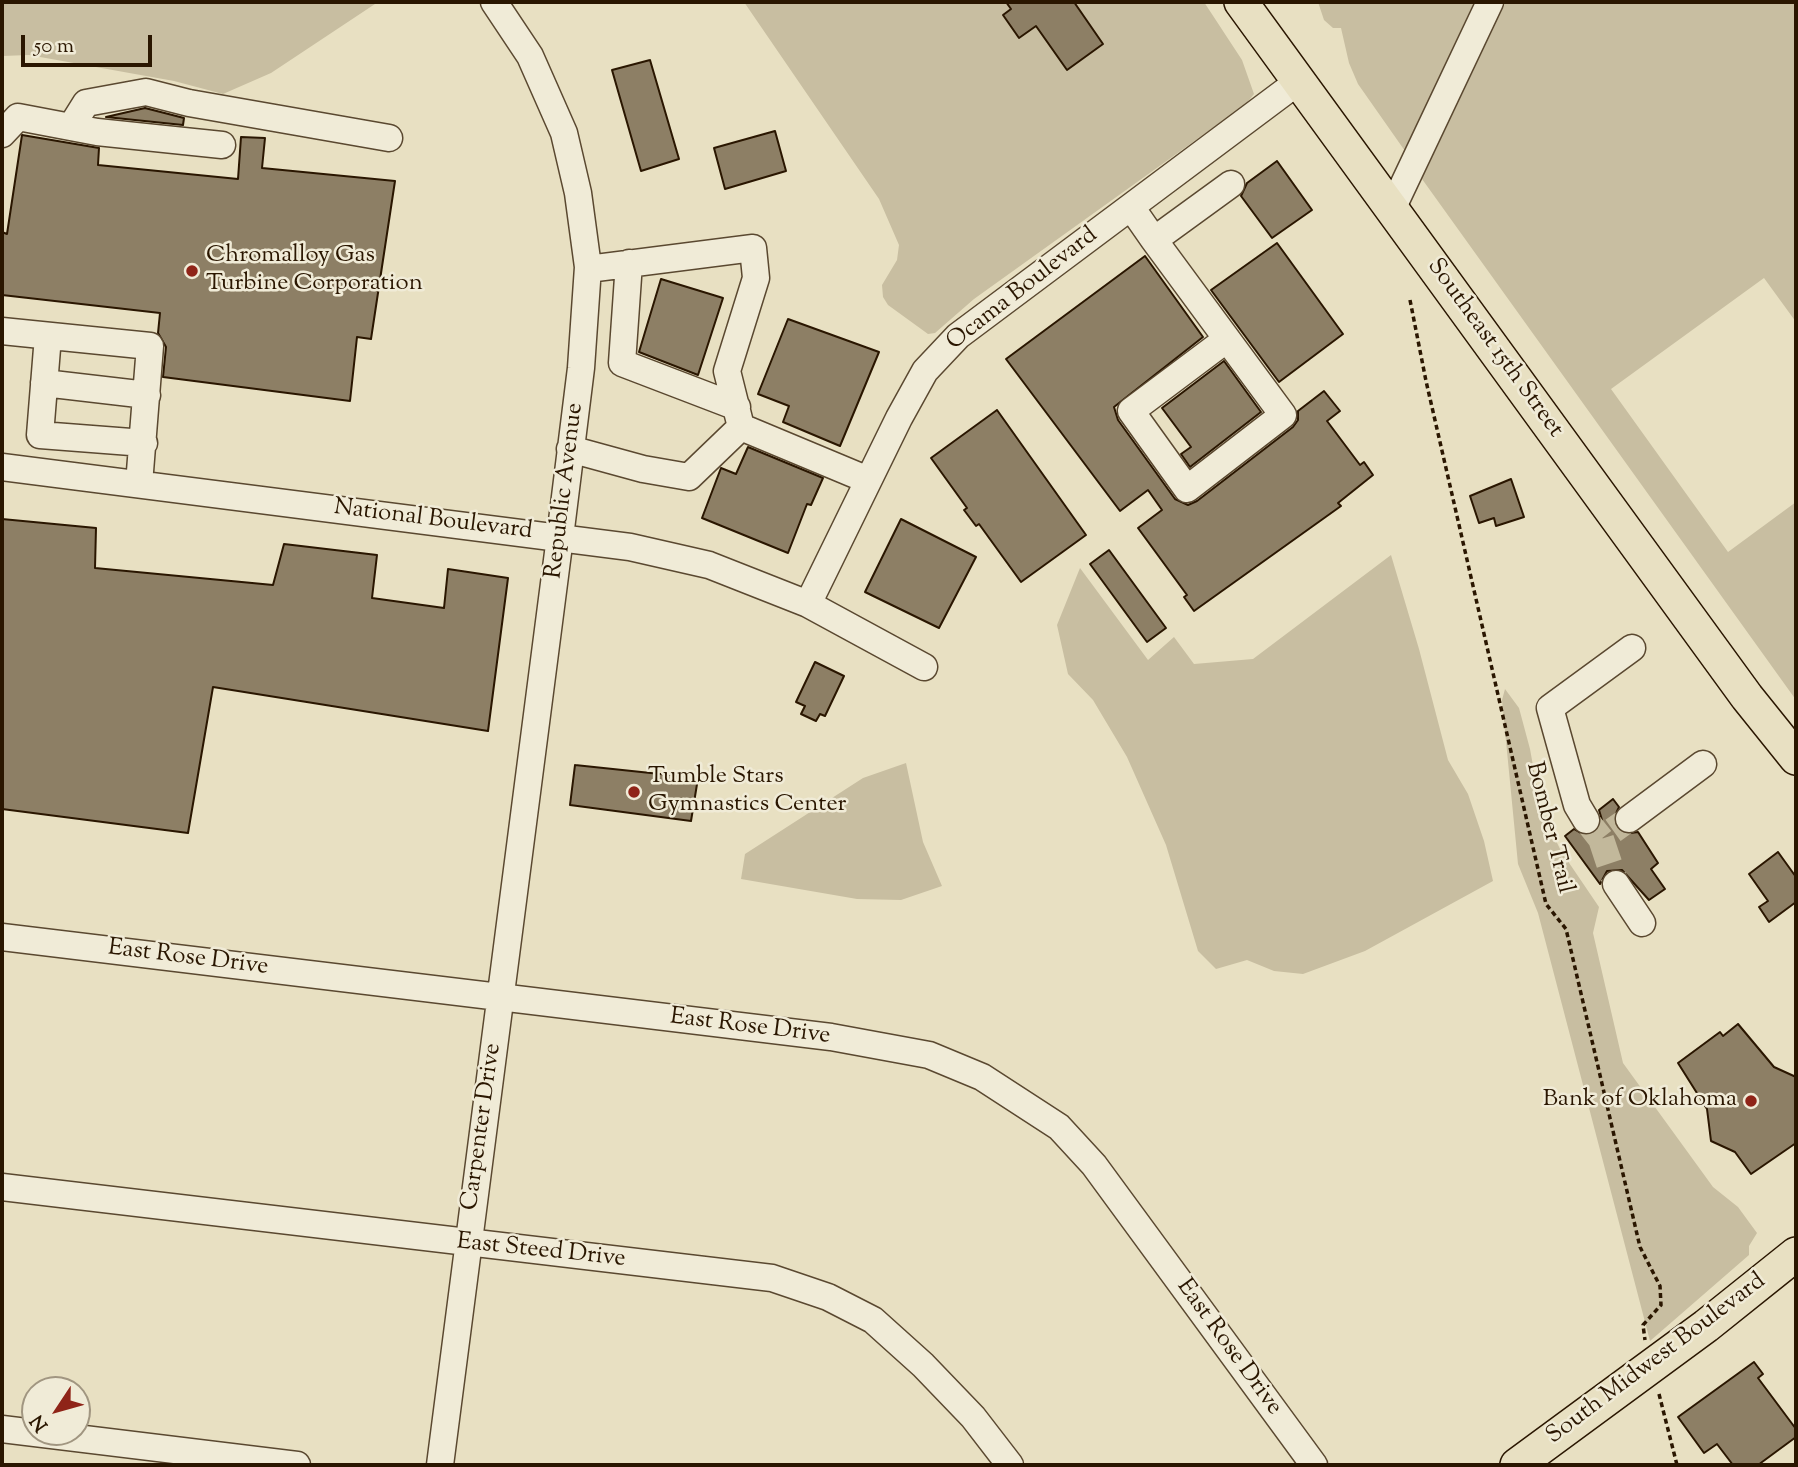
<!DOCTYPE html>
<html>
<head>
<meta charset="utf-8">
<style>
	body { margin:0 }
	#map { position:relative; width:1798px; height:1467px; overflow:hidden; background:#e8e0c2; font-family:"Sorts Mill Goudy",serif }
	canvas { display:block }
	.frame { position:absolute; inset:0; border:4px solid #2a1600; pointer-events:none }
	.north { position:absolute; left:21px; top:1376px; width:70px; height:70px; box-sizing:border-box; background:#f0ebd7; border:2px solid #a19681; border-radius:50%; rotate:234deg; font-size:19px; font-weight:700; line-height:28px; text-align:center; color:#2a1600 }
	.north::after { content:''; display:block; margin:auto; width:24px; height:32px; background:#8f2418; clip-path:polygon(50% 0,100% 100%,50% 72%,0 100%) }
	.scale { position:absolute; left:21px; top:35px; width:131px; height:32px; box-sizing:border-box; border:4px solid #2a1600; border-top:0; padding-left:9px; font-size:21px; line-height:24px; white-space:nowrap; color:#2a1600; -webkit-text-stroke:5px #f0ebd7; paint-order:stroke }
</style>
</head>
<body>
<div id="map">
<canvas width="1798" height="1467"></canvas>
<div class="frame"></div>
<div class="north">N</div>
<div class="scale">50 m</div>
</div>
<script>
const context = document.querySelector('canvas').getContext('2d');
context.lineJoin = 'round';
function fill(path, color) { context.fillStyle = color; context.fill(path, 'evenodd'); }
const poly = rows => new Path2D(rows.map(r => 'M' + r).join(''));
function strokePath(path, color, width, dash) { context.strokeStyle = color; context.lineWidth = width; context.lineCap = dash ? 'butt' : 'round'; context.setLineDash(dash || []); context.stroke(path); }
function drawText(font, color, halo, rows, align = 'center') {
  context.font = font + ' "Sorts Mill Goudy",serif'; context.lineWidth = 5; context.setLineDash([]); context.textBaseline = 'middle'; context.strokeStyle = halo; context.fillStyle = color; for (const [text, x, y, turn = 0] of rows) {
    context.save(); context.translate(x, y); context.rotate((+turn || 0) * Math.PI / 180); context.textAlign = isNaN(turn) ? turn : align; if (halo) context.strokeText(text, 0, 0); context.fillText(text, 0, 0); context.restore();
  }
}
fill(poly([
	[2,2,378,2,271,73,223,94,174,81,29,55,2,56],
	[744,2,1204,2,1242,60,1254,94,1246,104,974,299,935,333,928,334,888,305,883,297,882,285,897,260,899,245,879,199],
	[1318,2,1474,2,1405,151,1358,84,1349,63,1341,28,1333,28,1324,20],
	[1506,2,1796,2,1796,322,1764,278,1611,389,1728,552,1796,502,1796,700,1422,179],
	[1391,555,1419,649,1448,760,1468,794,1484,841,1493,881,1365,951,1303,974,1274,971,1247,960,1216,969,1198,951,1166,845,1127,757,1093,700,1068,674,1057,625,1080,568,1148,660,1174,637,1194,664,1253,659],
	[1505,689,1519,708,1530,749,1541,810,1561,851,1599,907,1593,933,1623,1063,1713,1187,1738,1207,1757,1233,1749,1246,1749,1255,1650,1341,1538,913,1518,864,1502,700],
	[906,763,923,842,942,886,901,900,857,899,741,879,745,854,863,778]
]), '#c8bea1');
const building = poly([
	[1006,2,1074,2,1103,44,1067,70,1036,26,1019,38,1003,15,1011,9,1006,2],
	[650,60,679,159,641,171,612,70,650,60],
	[145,108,184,118,183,125,106,117,145,108],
	[775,131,786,171,725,189,714,148,775,131],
	[22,135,99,148,98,165,238,179,241,137,265,138,262,168,395,181,371,339,357,337,350,401,163,377,166,347,158,333,160,313,2,295,2,232,7,234,22,135],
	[1277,161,1312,210,1272,238,1241,196,1247,183,1277,161],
	[1277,243,1343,334,1279,382,1211,290,1277,243],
	[1145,256,1203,337,1114,407,1118,420,1175,499,1188,505,1197,501,1293,427,1298,420,1298,411,1324,391,1340,411,1327,421,1360,465,1364,462,1373,475,1338,503,1341,506,1194,611,1184,597,1187,595,1138,528,1162,510,1148,490,1120,511,1006,359,1145,256],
	[661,279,723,298,698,375,639,352,661,279],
	[788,319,879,352,840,446,783,422,789,406,758,394,788,319],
	[1224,361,1261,412,1190,467,1181,454,1191,447,1162,408,1224,361],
	[997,410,1086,535,1021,582,979,524,976,526,964,510,967,508,931,458,997,410],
	[748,447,823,478,811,505,807,504,788,553,702,518,721,468,736,474,748,447],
	[1511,479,1524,517,1496,526,1494,518,1479,523,1470,496,1511,479],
	[2,519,96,528,95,568,273,585,284,544,377,555,372,598,444,608,448,569,508,578,488,731,213,687,188,833,2,809,2,519],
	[901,519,976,557,939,628,865,592,901,519],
	[1109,550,1166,628,1147,642,1090,564,1109,550],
	[815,662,844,676,825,716,820,714,816,721,801,714,805,706,796,702,815,662],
	[575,765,698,778,691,821,570,805,575,765],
	[1613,799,1619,807,1613,820,1616,828,1623,834,1638,832,1658,863,1651,869,1665,889,1649,900,1622,870,1607,871,1600,884,1565,836,1574,829,1586,836,1595,833,1602,820,1599,810,1613,799],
	[1778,852,1796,877,1796,902,1769,922,1759,907,1768,901,1749,874,1778,852],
	[1738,1024,1774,1067,1796,1077,1796,1143,1751,1174,1735,1152,1711,1141,1707,1109,1678,1063,1720,1032,1723,1036,1738,1024],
	[1754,1362,1763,1374,1758,1378,1796,1429,1796,1437,1758,1465,1733,1465,1717,1444,1704,1453,1678,1417,1754,1362]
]);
fill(building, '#8d7f65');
strokePath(building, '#2a1600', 2);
strokePath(poly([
	[1586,820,1601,839,1629,819],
	[1601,839,1616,884]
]), '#c2b89b', 26, [26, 13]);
const minor = poly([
	[71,127,86,103,146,92,189,103,389,138],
	[2,134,18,117,97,132,222,145],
	[1131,207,1154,240,1231,184],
	[1392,209,1490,2],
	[1154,240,1283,415,1187,489,1131,411,1227,339],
	[629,263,622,363,737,407],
	[588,269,753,248,756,278,727,371,741,427],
	[2,331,150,346,139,484],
	[48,336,40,435,144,443],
	[44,383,147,395],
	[741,427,868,480],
	[570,449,643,469,689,477,741,427],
	[2,467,630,547,709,565,808,604,924,667],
	[808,604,899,418,925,371,958,336,1299,81],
	[1629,819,1703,764],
	[1586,820,1577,805,1550,708,1632,648],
	[1616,884,1642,923],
	[2,937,831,1037,929,1055,982,1077,1059,1127,1094,1165,1314,1465],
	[2,1187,772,1278,828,1297,873,1320,923,1365,973,1417,1010,1465],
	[2,1429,297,1465],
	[440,1465,560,537,581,368,588,267,578,193,564,133,530,56,494,2]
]);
const major = poly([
	[1241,2,1747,697,1796,758],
	[1517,1465,1706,1326,1796,1254]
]);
strokePath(minor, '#5a4830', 29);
strokePath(major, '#2a1600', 36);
strokePath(poly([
	[1410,300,1426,381,1546,904,1566,929,1640,1247,1660,1286,1661,1305,1643,1325,1645,1340],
	[1659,1394,1677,1465]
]), '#2a1600', 3.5, [5, 3.5]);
strokePath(minor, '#f0ebd7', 26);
strokePath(major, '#e8e0c2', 33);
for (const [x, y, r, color] of [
	[192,271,7,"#8f2418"],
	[634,792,7,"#8f2418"],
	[1751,1101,7,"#8f2418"]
]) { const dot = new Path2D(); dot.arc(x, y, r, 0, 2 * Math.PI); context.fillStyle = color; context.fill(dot); strokePath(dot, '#f0ebd7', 2.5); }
drawText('24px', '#2a1600', '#f0ebd7', [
	["Chromalloy Gas",206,257],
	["Turbine Corporation",206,285],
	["Tumble Stars",648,778],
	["Gymnastics Center",648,806],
	["Bank of Oklahoma",1737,1101,"right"]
], 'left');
drawText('24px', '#2a1600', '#f0ebd7', [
	["Ocama Boulevard",1023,290,-38],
	["Southeast 15th Street",1494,349,54],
	["Republic Avenue",566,491,-83],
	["National Boulevard",433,521,7],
	["Bomber Trail",1548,828,76],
	["East Rose Drive",188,959,7],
	["East Rose Drive",750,1028,7],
	["Carpenter Drive",483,1127,-82],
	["East Steed Drive",541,1252,6],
	["East Rose Drive",1228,1348,54],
	["South Midwest Boulevard",1657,1360,-37]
]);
</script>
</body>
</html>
